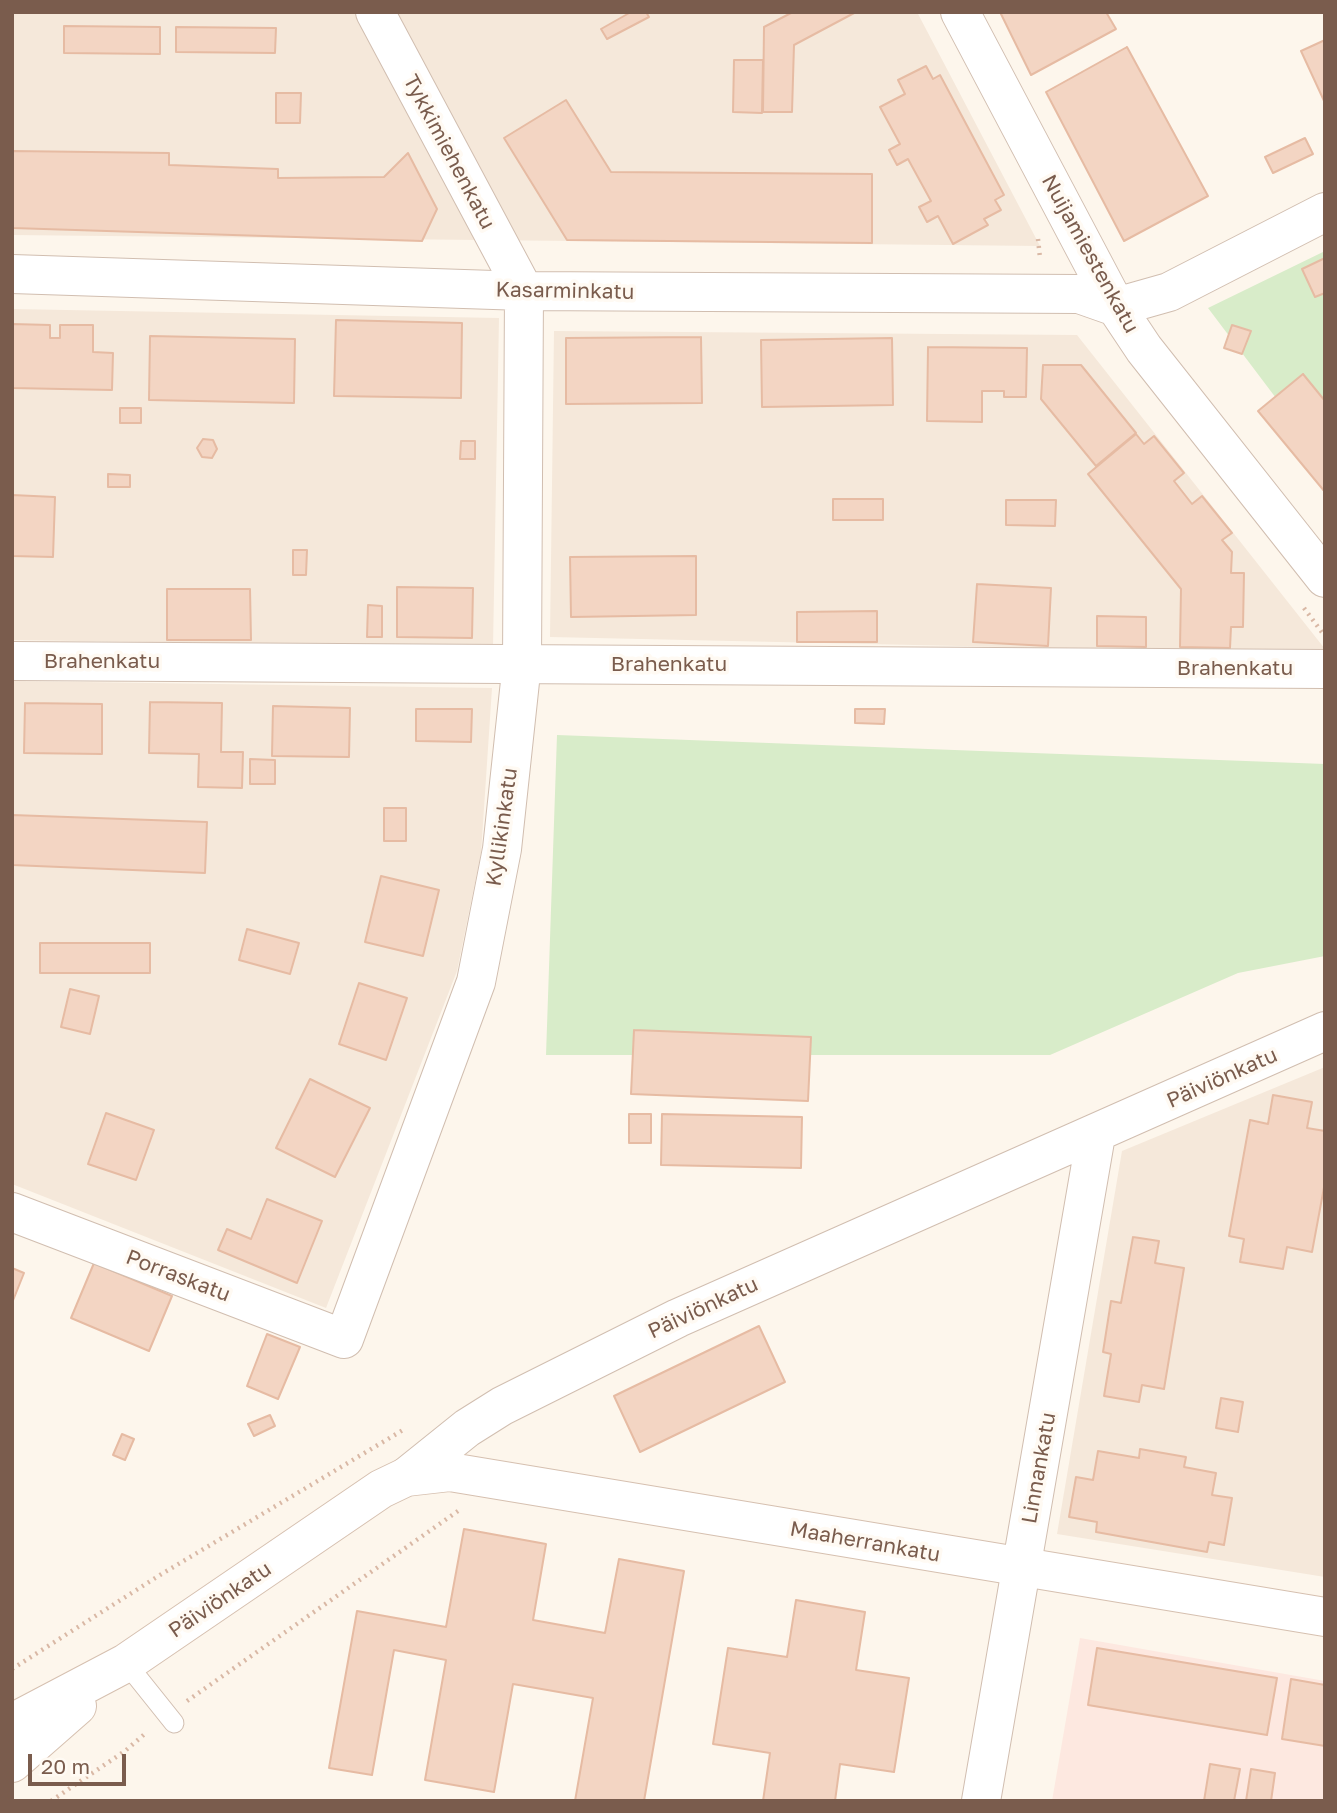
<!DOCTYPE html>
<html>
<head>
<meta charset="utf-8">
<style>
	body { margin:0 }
	#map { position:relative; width:1337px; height:1813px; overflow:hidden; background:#fdf6ec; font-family:"Golos Text",sans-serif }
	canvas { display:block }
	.frame { position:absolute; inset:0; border:14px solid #7a5c4d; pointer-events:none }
	.scale { position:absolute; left:28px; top:1754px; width:98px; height:32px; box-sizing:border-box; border:4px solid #7a5c4d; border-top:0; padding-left:9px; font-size:21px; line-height:24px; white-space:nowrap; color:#7a5c4d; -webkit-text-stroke:5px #fffaf3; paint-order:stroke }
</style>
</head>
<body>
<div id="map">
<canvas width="1337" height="1813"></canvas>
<div class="frame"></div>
<div class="scale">20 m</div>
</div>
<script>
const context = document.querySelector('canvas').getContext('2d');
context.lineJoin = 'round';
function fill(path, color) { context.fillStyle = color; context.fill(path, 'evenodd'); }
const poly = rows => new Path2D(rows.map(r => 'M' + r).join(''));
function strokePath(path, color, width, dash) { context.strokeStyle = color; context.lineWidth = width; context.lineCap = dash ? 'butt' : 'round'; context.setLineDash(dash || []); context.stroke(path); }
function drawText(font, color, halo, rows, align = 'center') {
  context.font = font + ' "Golos Text",sans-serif'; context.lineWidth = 7; context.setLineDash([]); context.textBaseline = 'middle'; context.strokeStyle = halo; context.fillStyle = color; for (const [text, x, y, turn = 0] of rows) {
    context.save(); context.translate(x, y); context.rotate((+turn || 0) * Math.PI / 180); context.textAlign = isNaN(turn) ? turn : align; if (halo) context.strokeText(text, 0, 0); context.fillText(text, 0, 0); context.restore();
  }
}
fill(poly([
	[12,12,917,12,1040,246,12,235],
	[12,309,499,318,493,647,12,640],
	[554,331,1077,335,1325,649,1325,654,550,637],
	[12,681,492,688,481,853,457,971,326,1308,12,1184],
	[1325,1067,1325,1577,1057,1534,1122,1151]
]), '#f5e8da');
fill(poly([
	[1080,1638,1325,1681,1325,1801,1052,1801]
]), '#fde8e0');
fill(poly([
	[1325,251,1325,463,1208,308],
	[557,735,1325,764,1325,956,1238,973,1050,1055,546,1055]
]), '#d8ecc9');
const building = poly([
	[631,12,646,12,649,17,607,39,601,29,631,12],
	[793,12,856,12,794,45,792,112,763,112,764,27,793,12],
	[1000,12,1106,12,1116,29,1031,75,1000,12],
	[64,26,160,27,160,54,64,53,64,26],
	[176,27,276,28,275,53,176,52,176,27],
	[1325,40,1325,103,1301,51,1325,40],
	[1127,47,1208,196,1124,241,1046,92,1127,47],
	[734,60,763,60,762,113,733,112,734,60],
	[926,66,933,79,940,75,1004,195,995,200,1001,210,984,219,988,225,953,244,938,216,927,222,919,207,931,201,908,159,897,165,889,150,900,144,880,107,905,94,898,80,926,66],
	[276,93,301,93,300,123,276,123,276,93],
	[566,100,611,172,872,174,872,243,567,240,504,138,566,100],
	[1305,138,1313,154,1273,173,1265,157,1305,138],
	[12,151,169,153,169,165,278,169,278,178,384,177,408,153,437,209,422,241,12,228,12,151],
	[1325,258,1325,293,1315,297,1302,269,1325,258],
	[336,320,462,323,461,398,334,396,336,320],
	[12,324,50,325,50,338,60,338,60,325,93,325,93,352,113,353,112,390,12,388,12,324],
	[1232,325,1251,331,1242,354,1224,348,1232,325],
	[150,336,295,339,294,403,149,400,150,336],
	[701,337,702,403,566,404,566,338,701,337],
	[892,338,893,405,762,407,761,340,892,338],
	[928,347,1027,348,1026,397,1004,397,1004,391,982,391,982,422,927,421,928,347],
	[1043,365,1081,365,1136,433,1096,466,1041,399,1043,365],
	[1303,374,1325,401,1325,492,1258,411,1303,374],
	[120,408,141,408,141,423,120,423,120,408],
	[1136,434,1144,444,1154,436,1184,473,1174,481,1192,504,1202,496,1232,533,1222,540,1232,552,1231,573,1244,573,1243,627,1231,627,1230,648,1180,647,1181,589,1088,474,1136,434],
	[203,439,213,440,217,449,212,458,202,457,197,448,203,439],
	[461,441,475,441,475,459,460,459,461,441],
	[108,474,130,475,130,487,108,487,108,474],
	[12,495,55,497,53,557,12,556,12,495],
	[833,499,883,499,883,520,833,520,833,499],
	[1006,500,1056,500,1055,526,1006,525,1006,500],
	[293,550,307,550,306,575,293,575,293,550],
	[696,556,696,615,571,617,570,557,696,556],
	[977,584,1051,588,1048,646,973,642,977,584],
	[397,587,473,588,472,638,397,637,397,587],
	[167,589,250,589,251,640,167,640,167,589],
	[368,605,382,606,382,637,367,637,368,605],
	[877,611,877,642,797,642,797,612,877,611],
	[1097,616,1146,617,1146,647,1097,646,1097,616],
	[150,702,222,703,221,752,243,752,242,788,198,787,199,754,149,753,150,702],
	[25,703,102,704,102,754,24,753,25,703],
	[273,706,350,708,349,757,272,756,273,706],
	[416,709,472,709,471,742,416,741,416,709],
	[855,709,885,709,884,724,855,723,855,709],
	[250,759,275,760,275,784,250,784,250,759],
	[384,808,406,808,406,841,384,841,384,808],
	[12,815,207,822,205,873,12,865,12,815],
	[381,876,439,890,423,956,365,942,381,876],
	[247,929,299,943,290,974,239,960,247,929],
	[40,943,150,943,150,973,40,973,40,943],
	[359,983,407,998,386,1060,339,1044,359,983],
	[70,989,99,996,90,1034,61,1027,70,989],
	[634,1030,811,1037,808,1101,631,1094,634,1030],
	[310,1079,370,1108,335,1177,276,1148,310,1079],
	[1273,1095,1312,1102,1307,1128,1325,1131,1325,1182,1312,1252,1287,1247,1283,1269,1240,1262,1244,1239,1229,1236,1250,1120,1268,1124,1273,1095],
	[106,1113,154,1130,136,1180,88,1164,106,1113],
	[629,1114,651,1114,651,1143,629,1143,629,1114],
	[662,1114,802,1117,801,1168,661,1165,662,1114],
	[267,1199,322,1221,297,1283,218,1250,227,1229,251,1239,267,1199],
	[1133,1237,1159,1241,1155,1263,1184,1268,1164,1389,1142,1385,1139,1402,1104,1396,1111,1354,1103,1352,1111,1301,1121,1303,1133,1237],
	[94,1263,172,1296,149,1351,71,1318,94,1263],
	[12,1268,24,1273,12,1303,12,1268],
	[759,1326,785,1382,640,1452,614,1396,759,1326],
	[267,1334,300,1347,278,1399,247,1386,267,1334],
	[1221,1398,1243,1402,1238,1432,1216,1428,1221,1398],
	[270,1415,275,1426,254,1436,248,1424,270,1415],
	[122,1434,134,1439,125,1460,113,1455,122,1434],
	[1140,1449,1186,1457,1184,1467,1216,1473,1212,1495,1232,1498,1224,1545,1209,1542,1207,1552,1096,1532,1097,1522,1069,1517,1076,1477,1093,1480,1098,1451,1139,1458,1140,1449],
	[464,1529,546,1544,533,1620,605,1633,619,1559,684,1571,644,1801,575,1801,593,1698,513,1684,494,1792,425,1780,446,1660,394,1650,372,1775,329,1768,357,1611,446,1627,464,1529],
	[796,1600,865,1612,856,1670,909,1678,894,1772,840,1764,835,1801,763,1801,770,1753,713,1744,728,1648,787,1657,796,1600],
	[1097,1648,1277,1678,1267,1735,1088,1705,1097,1648],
	[1291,1679,1325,1685,1325,1746,1282,1739,1291,1679],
	[1210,1764,1240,1769,1234,1801,1204,1801,1210,1764],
	[1251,1769,1275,1773,1271,1801,1246,1801,1251,1769]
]);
fill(building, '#f3d5c3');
strokePath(building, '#e6bba3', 2);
const service = poly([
	[126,1663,174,1723]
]);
const minor = poly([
	[960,12,1116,307,1144,349,1325,578],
	[12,274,524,291,1079,294,1116,307],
	[1116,307,1169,292,1325,212],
	[12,661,1325,669],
	[12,1212,344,1339,476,982,502,849,522,663,524,291,375,12],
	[406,1477,467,1428,502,1406,678,1318,1325,1031],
	[981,1801,1096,1135]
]);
const secondary = poly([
	[12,1723,126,1663,381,1489,406,1477,450,1472,1325,1617],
	[12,1763,77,1706]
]);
strokePath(service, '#d1beb0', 21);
strokePath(minor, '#d1beb0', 40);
strokePath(secondary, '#d6c0b0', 40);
strokePath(poly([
	[1038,239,1040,258],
	[1304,608,1324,635],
	[12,1669,160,1575,403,1430],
	[187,1701,458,1511],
	[51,1801,125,1751,147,1732]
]), '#d9b8a5', 4.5, [2, 5]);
strokePath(service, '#fff', 19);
strokePath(minor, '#fff', 38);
strokePath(secondary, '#fff', 38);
drawText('21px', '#7a5c4d', '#fffaf3', [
	["Tykkimiehenkatu",449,152,62],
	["Nuijamiestenkatu",1090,254,61],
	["Kasarminkatu",565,291,1],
	["Brahenkatu",102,661],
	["Brahenkatu",669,664],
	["Brahenkatu",1235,668],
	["Kyllikinkatu",502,827,-82],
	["Päiviönkatu",1222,1078,-24],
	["Porraskatu",178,1276,21],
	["Päiviönkatu",703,1308,-25],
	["Linnankatu",1039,1468,-80],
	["Maaherrankatu",865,1542,10],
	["Päiviönkatu",220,1600,-34]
]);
</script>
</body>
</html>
